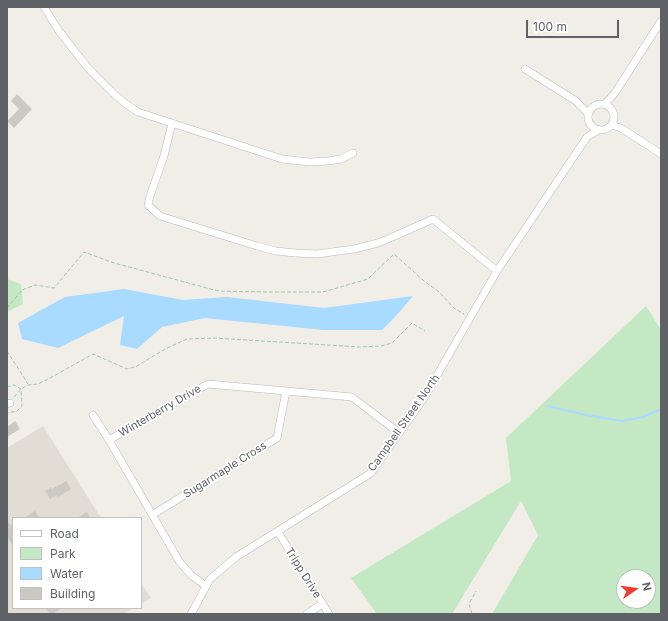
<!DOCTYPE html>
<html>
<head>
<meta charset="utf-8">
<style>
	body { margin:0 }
	#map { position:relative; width:668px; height:621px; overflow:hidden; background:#f1eee7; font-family:Inter,sans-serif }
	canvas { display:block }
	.frame { position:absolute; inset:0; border:8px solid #5e6267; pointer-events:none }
	.legend { position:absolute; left:12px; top:517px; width:130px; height:92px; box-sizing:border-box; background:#fff; border:1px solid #bfc0c2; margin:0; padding:5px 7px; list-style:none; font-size:12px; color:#5e6267 }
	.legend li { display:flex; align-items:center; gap:8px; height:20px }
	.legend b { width:20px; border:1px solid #bfc0c2 }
	.north { position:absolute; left:616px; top:569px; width:40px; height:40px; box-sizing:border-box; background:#fff; border:1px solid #bfc0c2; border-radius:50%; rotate:77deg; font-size:11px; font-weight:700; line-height:16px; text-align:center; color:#5e6267 }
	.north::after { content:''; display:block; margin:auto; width:14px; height:18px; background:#ed3d31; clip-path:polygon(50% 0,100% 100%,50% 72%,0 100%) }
	.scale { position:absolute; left:526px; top:20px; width:93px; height:18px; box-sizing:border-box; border:2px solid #5e6267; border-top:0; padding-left:5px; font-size:12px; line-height:14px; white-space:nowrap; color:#5e6267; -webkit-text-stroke:3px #fff; paint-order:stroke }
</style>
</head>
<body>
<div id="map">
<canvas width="668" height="621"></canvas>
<div class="frame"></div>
<ul class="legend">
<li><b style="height:5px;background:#fff"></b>Road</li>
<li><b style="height:11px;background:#c4e8c3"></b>Park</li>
<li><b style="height:11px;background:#a9daff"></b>Water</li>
<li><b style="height:11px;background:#ccc9c4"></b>Building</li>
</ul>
<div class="north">N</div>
<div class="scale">100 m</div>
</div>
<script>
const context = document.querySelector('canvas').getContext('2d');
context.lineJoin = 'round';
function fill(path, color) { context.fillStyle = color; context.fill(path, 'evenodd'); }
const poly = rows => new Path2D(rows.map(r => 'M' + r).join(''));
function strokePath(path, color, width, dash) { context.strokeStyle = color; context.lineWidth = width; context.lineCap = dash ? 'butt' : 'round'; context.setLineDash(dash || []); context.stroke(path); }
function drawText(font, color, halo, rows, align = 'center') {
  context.font = font + ' Inter,sans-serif'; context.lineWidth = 3.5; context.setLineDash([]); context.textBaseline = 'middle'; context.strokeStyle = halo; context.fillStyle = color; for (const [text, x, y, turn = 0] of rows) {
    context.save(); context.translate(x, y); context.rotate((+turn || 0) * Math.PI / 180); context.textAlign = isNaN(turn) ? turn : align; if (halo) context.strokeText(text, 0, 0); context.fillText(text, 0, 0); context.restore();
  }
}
fill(poly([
	[43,426,101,518,13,518,13,608,134,608,124,614,9,614,7,610,7,448],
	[141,583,151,598,141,604]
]), '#e1ddd5');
fill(poly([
	[7,279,21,284,23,304,7,312],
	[646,306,661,330,661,614,492,614,538,535,521,501,452,614,377,614,351,578,511,481,506,438],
	[624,577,648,577,648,601,624,601]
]), '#c4e8c3');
fill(poly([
	[124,289,183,300,227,297,324,308,413,296,395,317,382,330,323,330,205,318,162,327,137,349,120,345,124,316,58,348,22,339,18,323,65,297]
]), '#a9daff');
strokePath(poly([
	[547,406,586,415,593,416,603,418,622,421,643,417,661,409]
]), '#a9daff', 2);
fill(poly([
	[17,94,32,109,14,128,7,121,19,109,11,101],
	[15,421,20,429,7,437,7,427],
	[66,481,71,489,58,497,57,495,50,499,45,491,51,487,52,489],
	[35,511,39,518,24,518],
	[87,512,90,518,77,518],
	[7,520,10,525,13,524,13,546,7,536],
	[46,608,62,608,52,614,50,614]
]), '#ccc9c4');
const minor = poly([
	[44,7,59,31,88,68,115,95,126,104,138,112,282,159,309,162,328,161,341,159,353,153],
	[525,69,576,101,588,114],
	'588 117a13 13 0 1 1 26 0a13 13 0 1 1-26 0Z',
	[605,104,615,93,661,21],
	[172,123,164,156,150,196,148,205,160,216,257,246,276,251,295,253,317,254,354,249,378,243,397,235,433,219,497,271],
	[611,125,621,128,661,154],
	[7,404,10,403],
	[93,415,109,440],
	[152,515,277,438,286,391],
	[278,532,329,614],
	[206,586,191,575,179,561,109,440,208,384,352,397,399,433],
	[191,614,210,579,236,557,371,473,424,398,497,271,587,137,599,130],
	[307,614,322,604]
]);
strokePath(minor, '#b7b9bd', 8);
strokePath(poly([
	[7,308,22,290,35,285,54,288,84,252,114,263,218,291,269,292,323,292,368,279,394,254,424,281,438,291,454,308,464,314],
	[7,351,28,384],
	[7,387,14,385,21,389,22,406,17,411,7,413],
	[14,397,21,389,28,385,38,384,50,378,93,354,127,369,137,366,165,349,187,339,214,338,360,347,381,346,392,343,412,323,425,331],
	[472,614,469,604,476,591]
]), '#9cc9a8', 1, [4, 2]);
strokePath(minor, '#fff', 7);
drawText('11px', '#5e6267', '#fff', [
	["Winterberry Drive",160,411,-30],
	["Campbell Street North",404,423,-55],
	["Sugarmaple Cross",225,470,-32],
	["Tripp Drive",303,573,58]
]);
</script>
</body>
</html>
